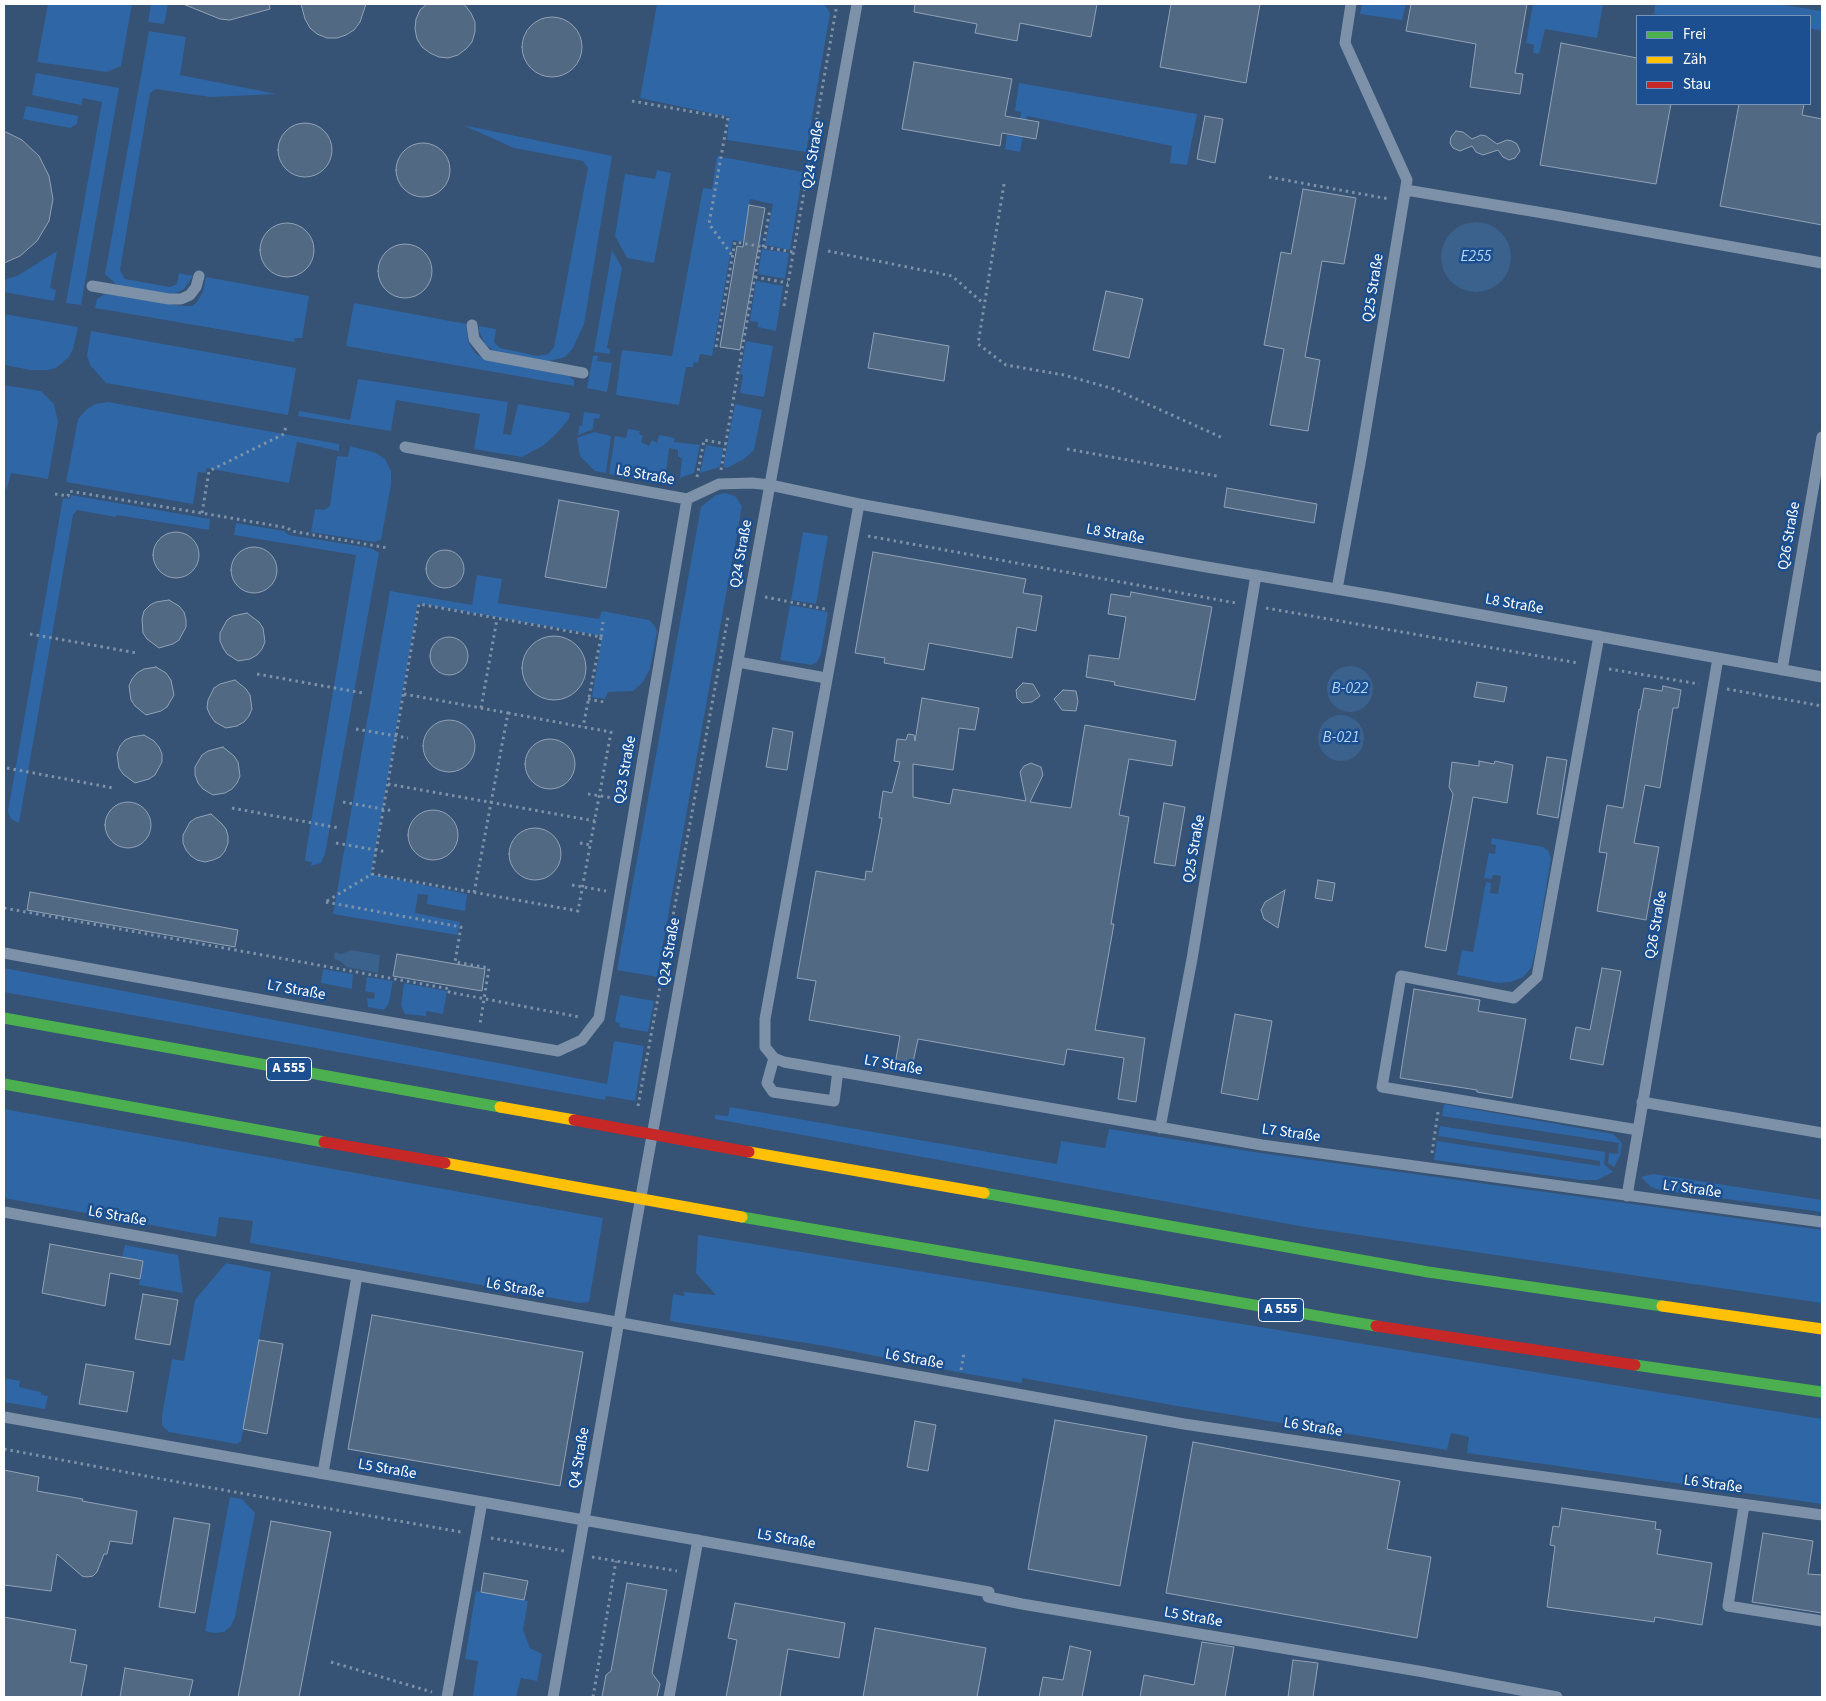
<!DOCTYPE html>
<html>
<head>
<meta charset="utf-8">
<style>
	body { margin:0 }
	#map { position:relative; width:1826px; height:1701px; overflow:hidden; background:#365274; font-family:"Source Sans 3",sans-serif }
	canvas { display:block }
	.frame { position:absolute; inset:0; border:5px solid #fff; pointer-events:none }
	.legend { position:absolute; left:1636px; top:15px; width:175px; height:90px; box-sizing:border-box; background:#1b4f8f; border:1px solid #7695bc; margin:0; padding:6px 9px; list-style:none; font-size:15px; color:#fff }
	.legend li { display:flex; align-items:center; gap:10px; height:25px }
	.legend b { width:25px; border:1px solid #7695bc }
</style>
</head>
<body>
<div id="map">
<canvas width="1826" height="1701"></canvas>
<div class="frame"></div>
<ul class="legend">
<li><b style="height:6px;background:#4caf50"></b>Frei</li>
<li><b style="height:6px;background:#ffc107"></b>Zäh</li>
<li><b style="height:6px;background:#c62828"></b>Stau</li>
</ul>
</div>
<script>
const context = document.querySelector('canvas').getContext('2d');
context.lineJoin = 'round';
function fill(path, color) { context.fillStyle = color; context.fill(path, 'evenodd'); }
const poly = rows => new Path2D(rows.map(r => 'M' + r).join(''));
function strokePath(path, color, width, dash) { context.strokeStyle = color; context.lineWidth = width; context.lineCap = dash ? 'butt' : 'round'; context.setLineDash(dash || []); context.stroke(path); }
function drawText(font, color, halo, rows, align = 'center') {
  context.font = font + ' "Source Sans 3",sans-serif'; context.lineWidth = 5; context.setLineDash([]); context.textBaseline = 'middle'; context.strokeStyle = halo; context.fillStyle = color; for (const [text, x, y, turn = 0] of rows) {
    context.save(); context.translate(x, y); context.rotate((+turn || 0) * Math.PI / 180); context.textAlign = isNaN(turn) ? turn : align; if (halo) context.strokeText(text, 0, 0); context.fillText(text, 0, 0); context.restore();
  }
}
fill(poly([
	[48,4,132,4,121,66,107,72,37,62],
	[151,4,168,4,164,24,148,22],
	[657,4,825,5,830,13,806,152,727,140,729,117,640,98],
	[1362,4,1406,4,1402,20,1360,14],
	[1533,4,1603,4,1597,38,1545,29,1539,54,1533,53,1534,45,1526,43],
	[1655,4,1778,4,1822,11,1822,31,1810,28,1810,16,1658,16,1658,15,1654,14],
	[149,31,186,37,180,75,277,94,210,97,156,89,150,93,120,270,125,279,170,287,177,284,179,273,193,276,184,289,174,294,118,286,105,274],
	[36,73,119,88,81,305,66,303,102,102,83,98,81,105,32,95],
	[1019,83,1197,114,1187,165,1170,163,1172,146,1027,116,1020,152,1005,149,1007,135,1014,136,1017,119,1020,120,1021,112,1015,111],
	[26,106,78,116,77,124,70,128,23,119],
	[463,125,612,156,584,324,573,348,565,357,546,362,496,353,485,344,479,331,479,326,496,329,494,342,500,348,538,356,548,354,554,347,588,168,583,161,514,148],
	[717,156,803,172,790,250,765,245,773,204,750,199,745,231,762,235,760,245,733,240,712,356,700,354,698,363,694,362,693,367,686,367,679,405,616,395,622,350,672,356,703,188,712,189],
	[657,170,671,173,654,263,627,258,615,236,625,174,655,179],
	[762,249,789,253,785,279,758,274],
	[612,250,622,268,607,348,610,349,610,354,594,352],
	[57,251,50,288,56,290,54,301,4,292,4,280,19,275],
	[206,277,309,296,302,338,295,338,294,342,95,308,97,299,105,294,183,306,192,306,196,303,203,292],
	[756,281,783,286,776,331,758,327,758,322,750,321],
	[354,303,466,324,468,341,475,353,485,360,569,376,574,380,574,386,346,346],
	[4,314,78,327,73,349,69,357,56,368,48,370,31,370,4,365],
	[91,331,296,368,288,415,106,383,90,365,87,355],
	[746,341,773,346,764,397,740,393,743,375,740,374],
	[593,356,598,356,597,361,612,363,607,392,587,388],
	[358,379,508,402,503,434,511,435,518,404,570,413,569,419,556,434,544,445,522,457,474,449,480,414,396,400,391,431,298,416,299,411,350,420],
	[4,385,41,391,54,404,58,422,48,479,11,473,7,489,4,488],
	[108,402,339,444,339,451,297,442,289,483,206,468,206,473,198,472,193,504,66,482,78,419,86,410,95,404],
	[735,404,762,410,754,450,744,459,727,468,723,467],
	[584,412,600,414,599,419,594,418,593,429,578,435,579,426,582,426],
	[628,429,640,431,639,434,643,436,641,442,649,446,652,440,657,443,659,435,675,438,674,442,700,445,694,473,680,478,682,458,678,457,678,450,669,448,665,482,609,474,615,436,626,438],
	[594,432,611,436,606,473,595,471,580,456,577,438],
	[706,445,723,448,720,467,700,473],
	[350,446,376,453,385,459,391,471,391,485,381,540,374,542,311,532,315,509,324,510,330,506,337,456,348,457],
	[725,493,735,496,742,506,657,977,617,970,701,507,716,495],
	[71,495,210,519,209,530,117,515,115,517,77,510,73,515,19,823,11,819,8,811,63,498,70,499],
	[236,523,284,531,289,535,371,548,379,553,325,854,321,863,311,866,312,862,305,861,306,852,356,555,234,535],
	[803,532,828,536,816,604,791,600],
	[477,575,502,579,498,603,599,619,602,611,649,620,655,626,657,632,650,669,642,683,633,691,608,692,605,699,592,697,602,636,418,603,371,874,467,894,465,911,427,904,428,895,418,894,415,913,460,922,457,935,333,914,390,591,472,605],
	[790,605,828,612,821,654,817,662,812,665,780,660],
	[1492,838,1543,847,1548,851,1551,858,1536,949,1531,968,1523,977,1511,982,1499,983,1457,975,1462,950,1473,952,1486,882,1491,883,1490,893,1498,894,1501,876,1493,875,1492,879,1484,878,1489,853,1495,854,1496,845,1491,844],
	[4,968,607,1084,614,1041,644,1046,635,1101,606,1096,605,1100,4,992],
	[323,969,353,974,352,989,321,983],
	[367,977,393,981,389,1003,384,1010,368,1007,367,998,374,999,375,993,365,991],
	[404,983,447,991,443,1014,426,1011,426,1016,405,1014,401,1006],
	[620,995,654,1001,648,1032,619,1027,620,1023,615,1022],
	[1444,1104,1613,1134,1622,1143,1620,1156,1614,1167,1608,1163,1609,1153,1618,1154,1619,1143,1442,1116],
	[730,1107,1057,1164,1061,1141,1105,1148,1109,1129,1261,1153,1822,1230,1822,1303,1305,1227,715,1119,715,1115,728,1116],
	[4,1109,603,1218,589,1302,580,1303,250,1243,253,1221,219,1217,216,1237,4,1198],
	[1440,1126,1605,1152,1604,1164,1613,1172,1597,1180,1581,1180,1434,1160,1437,1141,1600,1166,1600,1161,1438,1136],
	[1653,1174,1822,1200,1822,1212,1660,1190,1651,1187,1641,1177],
	[698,1235,1822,1419,1822,1504,1467,1453,1469,1437,1451,1433,1447,1450,1177,1406,1022,1378,1022,1383,962,1373,831,1347,670,1321,673,1294,684,1296,684,1292,716,1295,696,1273],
	[125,1245,178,1255,183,1293,139,1285,143,1261,122,1257],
	[226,1263,271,1272,241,1441,237,1444,169,1432,162,1425,162,1416,172,1359,184,1361,195,1300],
	[4,1378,20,1381,19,1387,41,1392,41,1395,48,1396,45,1409,4,1402],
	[230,1497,242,1499,255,1513,235,1617,231,1626,224,1632,215,1633,205,1631],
	[476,1591,528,1601,523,1630,530,1648,542,1654,537,1681,521,1678,516,1697,473,1696,478,1661,465,1659]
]), '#2f66a5');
fill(poly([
	'1441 257a35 35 0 1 1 70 0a35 35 0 1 1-70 0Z',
	'1327 689a23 23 0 1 1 46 0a23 23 0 1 1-46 0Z',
	'1318 738a23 23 0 1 1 46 0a23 23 0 1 1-46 0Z',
	[351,950,380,955,378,973,347,967,340,961,334,959,335,952,341,954]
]), '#3b618d');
const building = poly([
	[183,4,269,4,270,9,230,20,220,19,183,4],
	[301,4,366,4,360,22,354,30,346,35,337,38,327,38,317,34,310,28,305,19,301,4],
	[427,4,464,4,471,13,475,22,475,32,472,42,466,49,458,55,448,58,439,57,430,53,422,47,417,39,415,29,416,19,420,10,427,4],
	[915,4,1097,4,1091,37,1020,23,1017,41,975,33,977,24,914,12,915,4],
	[1171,4,1260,4,1246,83,1160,67,1171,4],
	[1411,4,1527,4,1515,73,1523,74,1520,94,1470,87,1476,44,1406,31,1411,4],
	'522 47a30 30 0 1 1 60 0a30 30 0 1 1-60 0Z',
	[1561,43,1637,58,1637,104,1671,104,1656,184,1540,165,1561,43],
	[914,62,1012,79,1005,116,1039,122,1036,139,1002,133,1000,146,902,129,914,62],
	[1739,104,1804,104,1802,115,1822,119,1822,225,1720,206,1739,104],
	[1205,116,1223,119,1215,163,1197,159,1205,116],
	'278 150a27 27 0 1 1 54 0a27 27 0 1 1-54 0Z',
	[4,131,22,140,39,156,49,176,53,199,49,221,37,241,20,256,4,263,4,131],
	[1456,131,1463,132,1472,139,1481,135,1486,136,1497,144,1507,140,1512,141,1517,144,1520,151,1515,158,1509,160,1503,157,1498,150,1483,155,1476,152,1472,146,1460,151,1453,148,1450,143,1451,137,1456,131],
	'396 170a27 27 0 1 1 54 0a27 27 0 1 1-54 0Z',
	[1303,189,1356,198,1344,264,1322,261,1305,357,1320,360,1308,431,1270,425,1284,349,1264,345,1281,252,1291,254,1303,189],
	[749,205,765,208,740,350,720,347,737,246,743,247,749,205],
	'260 250a27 27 0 1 1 54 0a27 27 0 1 1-54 0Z',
	'378 271a27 27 0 1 1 54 0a27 27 0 1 1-54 0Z',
	[1106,291,1143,299,1129,358,1093,350,1106,291],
	[874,333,949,346,944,381,868,368,874,333],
	[1227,488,1317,504,1314,523,1224,507,1227,488],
	[559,500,619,511,606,588,545,577,559,500],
	'153 555a23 23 0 1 1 46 0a23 23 0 1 1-46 0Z',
	'231 570a23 23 0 1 1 46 0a23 23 0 1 1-46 0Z',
	'426 569a19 19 0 1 1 38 0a19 19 0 1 1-38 0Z',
	[873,552,1026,579,1023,593,1042,596,1036,631,1017,627,1012,658,929,643,924,670,884,663,885,658,855,653,873,552],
	[1131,592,1212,607,1195,700,1114,685,1115,682,1086,677,1089,655,1119,659,1126,617,1108,614,1111,594,1130,597,1131,592],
	[169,600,179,606,184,612,186,620,186,627,179,640,173,644,159,648,147,639,143,633,142,619,144,611,150,605,156,602,169,600],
	[247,613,259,622,263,628,265,642,262,649,257,655,250,659,238,661,227,654,223,648,220,641,220,633,227,620,233,616,247,613],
	'522 668a32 32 0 1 1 64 0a32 32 0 1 1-64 0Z',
	'430 656a19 19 0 1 1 38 0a19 19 0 1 1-38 0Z',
	[156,667,166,673,171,680,174,695,167,707,161,711,146,715,135,706,131,700,129,686,132,679,137,673,144,669,156,667],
	[235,680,246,689,250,695,252,709,249,716,244,722,237,726,226,728,215,722,210,715,207,708,208,700,214,688,220,684,235,680],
	[1477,682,1507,687,1504,702,1474,697,1477,682],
	[1023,683,1033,684,1040,696,1032,702,1022,703,1017,698,1016,690,1023,683],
	[1663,686,1681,690,1678,708,1673,708,1660,788,1645,785,1634,843,1659,847,1646,920,1597,911,1607,853,1599,852,1607,805,1623,808,1639,709,1640,710,1644,688,1662,691,1663,686],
	[1063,690,1076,691,1078,701,1076,711,1062,710,1054,699,1063,690],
	[922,698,979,708,975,730,959,728,953,770,913,764,913,797,950,804,953,789,1026,801,1020,772,1024,766,1031,763,1041,767,1043,775,1030,802,1071,808,1085,725,1176,741,1172,766,1129,759,1119,815,1129,817,1111,924,1114,924,1095,1030,1145,1038,1136,1102,1118,1099,1124,1058,1067,1049,1064,1065,918,1039,911,1072,894,1070,900,1036,809,1020,816,981,797,978,816,871,865,880,866,871,872,872,882,818,879,818,883,791,892,793,900,762,894,761,897,739,906,740,908,734,914,735,915,741,922,698],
	'423 746a26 26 0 1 1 52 0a26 26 0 1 1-52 0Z',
	[773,728,793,732,787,770,766,767,773,728],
	[144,735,154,741,159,747,162,754,162,762,155,775,149,779,135,783,123,774,119,768,117,754,120,746,125,740,132,737,144,735],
	'525 764a25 25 0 1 1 50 0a25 25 0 1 1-50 0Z',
	[223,747,234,756,238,762,240,776,237,783,232,789,225,793,213,795,203,789,198,783,195,775,195,767,202,755,208,751,223,747],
	[1547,757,1567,760,1558,818,1537,814,1547,757],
	[1479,761,1494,764,1495,761,1513,765,1507,803,1473,797,1446,951,1425,947,1453,794,1449,787,1452,762,1479,766,1479,761],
	'105 825a23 23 0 1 1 46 0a23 23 0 1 1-46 0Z',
	[1164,803,1185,807,1175,866,1154,863,1164,803],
	'408 835a25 25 0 1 1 50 0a25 25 0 1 1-50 0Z',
	[211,814,222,824,226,829,228,836,228,843,225,851,220,857,213,860,205,862,197,860,191,856,186,850,183,843,183,835,190,822,196,818,211,814],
	'509 854a26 26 0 1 1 52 0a26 26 0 1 1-52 0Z',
	[1318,880,1335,883,1332,901,1315,898,1318,880],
	[1285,890,1278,928,1264,919,1261,910,1265,902,1285,890],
	[30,892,238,930,235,947,27,910,30,892],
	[397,954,485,969,482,991,393,976,397,954],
	[1602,968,1621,971,1603,1065,1570,1059,1576,1027,1590,1030,1602,968],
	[1414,989,1480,1000,1478,1011,1526,1019,1512,1098,1477,1092,1477,1090,1400,1078,1414,989],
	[1235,1014,1272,1021,1258,1100,1221,1093,1235,1014],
	[50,1244,143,1261,140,1279,110,1273,105,1306,42,1293,50,1244],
	[143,1294,178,1300,170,1345,135,1339,143,1294],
	[372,1315,583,1352,560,1486,348,1449,372,1315],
	[259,1340,283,1344,267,1434,243,1429,259,1340],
	[86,1364,134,1372,127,1412,79,1404,86,1364],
	[1055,1420,1147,1436,1120,1586,1028,1569,1055,1420],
	[915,1421,936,1425,928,1471,907,1467,915,1421],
	[1193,1442,1400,1481,1387,1549,1431,1557,1417,1638,1166,1593,1193,1442],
	[4,1470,39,1477,37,1491,83,1499,82,1501,137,1511,132,1544,110,1541,107,1554,104,1554,97,1572,93,1576,87,1577,82,1576,57,1554,51,1591,4,1585,4,1470],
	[1562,1508,1656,1522,1655,1529,1661,1530,1657,1554,1712,1563,1702,1625,1655,1617,1654,1622,1547,1607,1555,1546,1550,1545,1553,1526,1559,1527,1562,1508],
	[174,1518,210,1524,195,1613,159,1607,174,1518],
	[271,1521,331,1532,299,1697,238,1697,271,1521],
	[1763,1533,1813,1541,1808,1574,1822,1575,1822,1613,1752,1602,1763,1533],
	[484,1573,528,1581,524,1600,481,1592,484,1573],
	[627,1583,667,1590,652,1673,660,1684,657,1697,602,1697,606,1675,611,1671,627,1583],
	[735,1603,845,1623,839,1658,788,1649,780,1697,726,1697,737,1640,728,1638,735,1603],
	[4,1617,76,1630,70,1662,87,1665,81,1697,4,1697,4,1617],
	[875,1628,986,1648,977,1697,863,1697,875,1628],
	[1202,1642,1234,1647,1225,1697,1140,1697,1144,1675,1194,1685,1202,1642],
	[1070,1646,1091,1651,1082,1697,1039,1697,1043,1677,1063,1680,1070,1646],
	[1293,1660,1318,1663,1313,1697,1288,1697,1293,1660],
	[125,1668,193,1680,189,1697,120,1697,125,1668]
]);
fill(building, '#526984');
strokePath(building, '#92a2b6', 1);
strokePath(poly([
	[632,101,728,118,709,224,732,255],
	[1269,177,1389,199],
	[1004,184,978,344,1006,365,1064,375,1114,389,1223,438],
	[763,247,770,209],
	[828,251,952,276,984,304],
	[755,277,788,283],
	[784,306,837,4],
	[716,347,735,242,793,252],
	[1067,449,1217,476],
	[721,470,760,247],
	[697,477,704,440,726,444],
	[55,494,68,496,69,491,237,519,288,528,291,531,388,548],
	[202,513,209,471,284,434,286,426],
	[868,536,1236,603],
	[765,597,825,609],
	[1266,608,1578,663],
	[30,634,137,653],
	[601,637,603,622],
	[1609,669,1699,684],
	[257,674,363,693],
	[1727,689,1822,706],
	[404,694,508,713,474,893],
	[588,699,604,702],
	[481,708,497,619],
	[508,713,583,727,611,732,578,911,372,874,419,604,601,637,583,727],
	[356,729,408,738],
	[7,768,113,788],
	[388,784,595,821],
	[588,794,620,799],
	[343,802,394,811],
	[232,808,339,828],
	[336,843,387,852],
	[580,843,591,845],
	[572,885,606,891],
	[327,901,372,874],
	[326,902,461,927,455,962,489,968,480,1024],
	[4,908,450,989,449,992,579,1017],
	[638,1106,728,617],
	[1432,1153,1438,1112],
	[961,1370,964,1353],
	[4,1449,167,1480,461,1532],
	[491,1538,564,1551],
	[592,1557,677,1571],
	[331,1662,432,1692],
	[593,1697,616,1561]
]), '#7d92a8', 3, [2.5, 4]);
strokePath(poly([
	[1406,190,1555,215,1822,263],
	[92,286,169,299,181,299,190,295,196,287,199,276],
	[472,325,474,339,487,355,583,373],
	[405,447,687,499,719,484,752,483,770,485,859,504,1201,566,1389,598,1822,677],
	[859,504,765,1019,765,1047,774,1058,784,1062,1262,1145,1822,1222],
	[1337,589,1361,458,1407,180,1345,43,1351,4],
	[1599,636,1537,977,1514,998,1401,976,1382,1087,1638,1130],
	[738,662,826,678],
	[1782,670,1822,437],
	[4,953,307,1008,558,1051,582,1040,599,1018,687,499],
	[774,1058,767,1083,773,1092,834,1101,838,1071],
	[1642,1102,1822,1133],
	[1160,1128,1192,959,1256,575],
	[1627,1196,1718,658],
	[4,1212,1184,1424,1465,1466,1822,1515],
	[4,1417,989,1592,988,1597,1022,1604,1424,1672,1557,1697],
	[323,1473,357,1276],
	[1744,1505,1728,1606,1822,1621],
	[447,1697,482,1502],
	[553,1697,636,1224,857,4],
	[669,1697,698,1540]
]), '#7d92a8', 11);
strokePath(poly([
	[4,1018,500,1107],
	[4,1084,324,1142],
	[984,1193,1428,1272,1662,1306],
	[742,1217,1376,1326],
	[1635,1365,1822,1392]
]), '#4caf50', 11);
strokePath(poly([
	[500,1107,574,1120],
	[749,1152,984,1193],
	[445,1163,564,1185],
	[1662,1306,1822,1329]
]), '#ffc107', 11);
strokePath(poly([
	[324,1142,445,1163],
	[1376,1326,1635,1365]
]), '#c62828', 11);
strokePath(poly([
	[564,1185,742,1217]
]), '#ffc107', 11);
strokePath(poly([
	[574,1120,749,1152]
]), '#c62828', 11);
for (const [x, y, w] of [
	[289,1069,45],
	[1281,1310,45]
]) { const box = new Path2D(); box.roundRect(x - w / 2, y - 11.5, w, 23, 4); context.fillStyle = '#1b4f8f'; context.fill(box); strokePath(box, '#fff', 1); }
drawText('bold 14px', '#fff', null, [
	["A 555",289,1069],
	["A 555",1281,1310]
]);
drawText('15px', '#fff', '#1b4f8f', [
	["Q24 Straße",814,155,-80],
	["Q25 Straße",1374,288,-81],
	["L8 Straße",645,476,10],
	["L8 Straße",1115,535,10],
	["Q26 Straße",1790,536,-80],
	["Q24 Straße",742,554,-80],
	["L8 Straße",1514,605,10],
	["Q23 Straße",626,770,-80],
	["Q25 Straße",1195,849,-80],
	["Q26 Straße",1657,925,-80],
	["Q24 Straße",670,952,-80],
	["L7 Straße",296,991,10],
	["L7 Straße",893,1066,10],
	["L7 Straße",1291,1134,8],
	["L7 Straße",1692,1190,8],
	["L6 Straße",117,1217,10],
	["L6 Straße",515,1289,10],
	["L6 Straße",914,1360,10],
	["L6 Straße",1313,1428,9],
	["Q4 Straße",580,1458,-80],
	["L5 Straße",387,1470,10],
	["L6 Straße",1713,1485,8],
	["L5 Straße",786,1540,10],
	["L5 Straße",1193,1618,10]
]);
drawText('italic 16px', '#b5d3f5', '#1b4f8f', [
	["E255",1476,257],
	["B-022",1350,689],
	["B-021",1341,738]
]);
</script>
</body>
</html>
